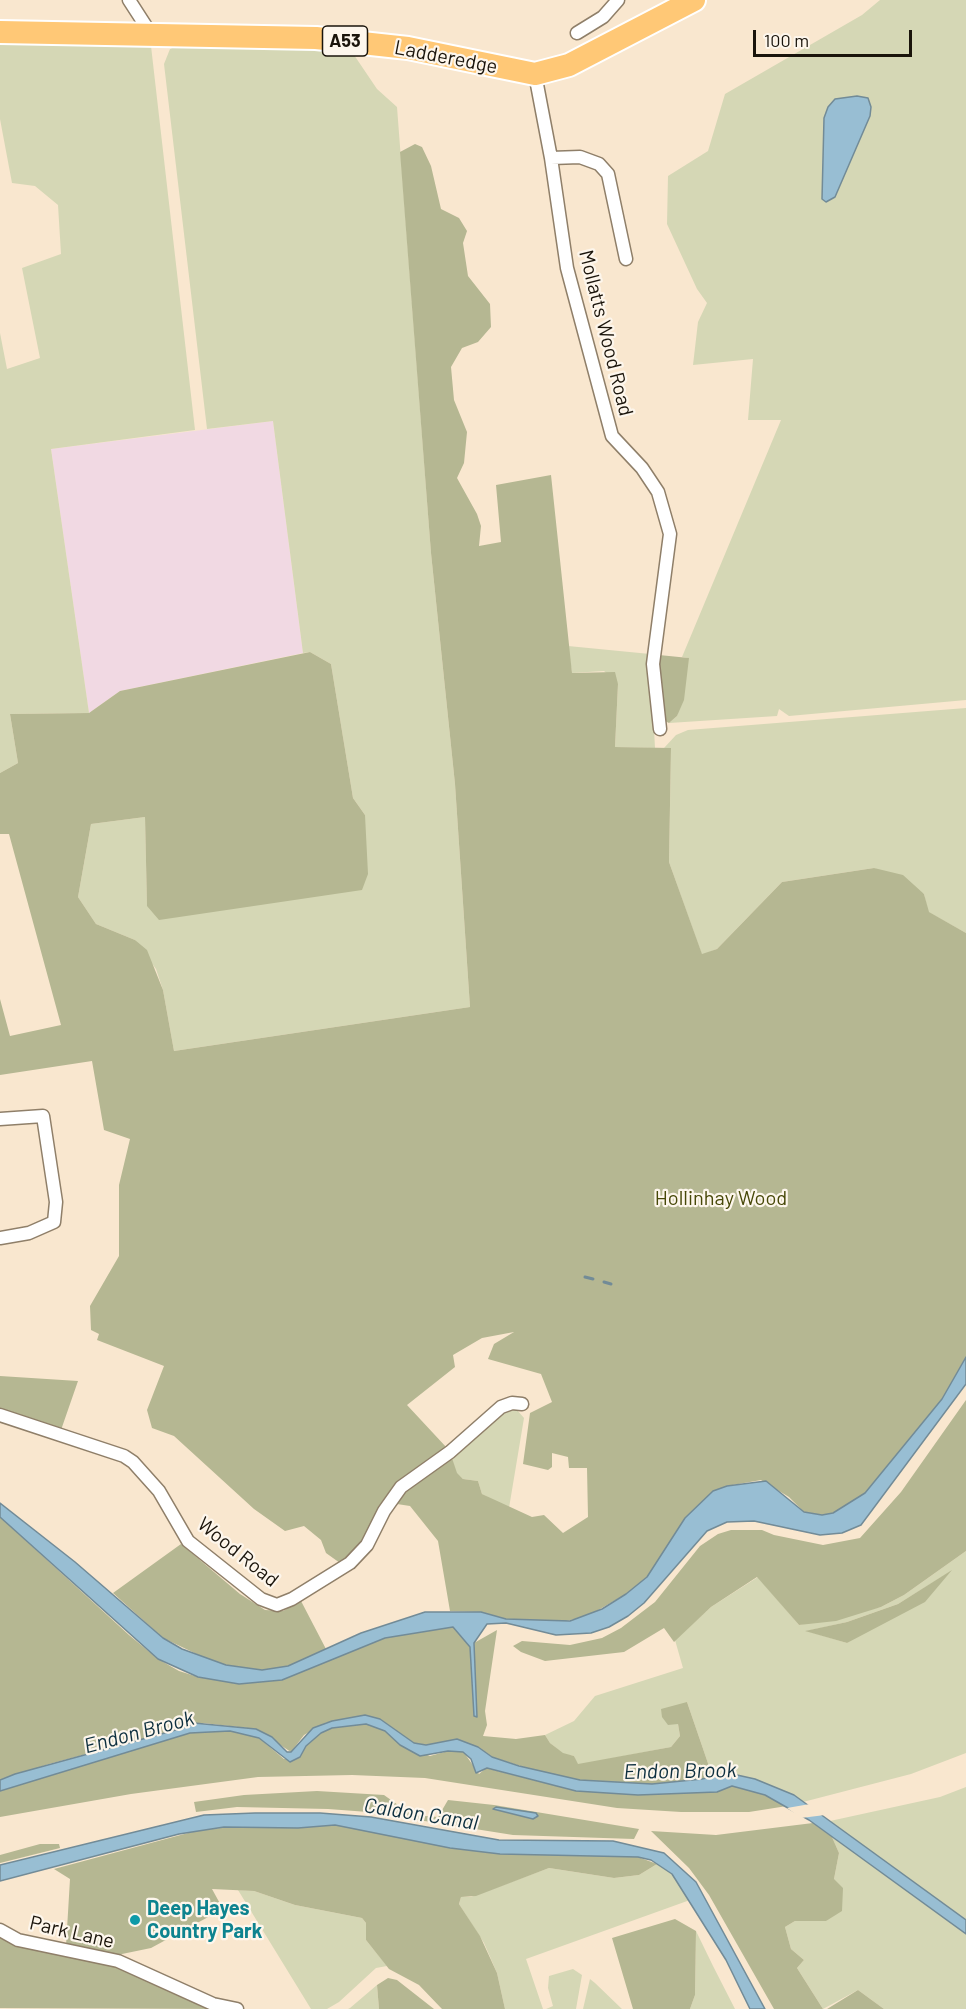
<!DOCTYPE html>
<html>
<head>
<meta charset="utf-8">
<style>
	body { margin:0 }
	#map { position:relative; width:966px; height:2009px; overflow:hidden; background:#f9e7cf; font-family:Barlow,sans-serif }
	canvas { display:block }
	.scale { position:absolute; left:753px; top:30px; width:159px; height:27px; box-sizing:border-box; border:3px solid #1a140b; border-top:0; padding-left:8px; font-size:18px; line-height:21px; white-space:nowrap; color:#1a140b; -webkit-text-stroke:4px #fdf6ec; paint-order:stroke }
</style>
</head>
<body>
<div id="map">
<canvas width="966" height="2009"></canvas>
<div class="scale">100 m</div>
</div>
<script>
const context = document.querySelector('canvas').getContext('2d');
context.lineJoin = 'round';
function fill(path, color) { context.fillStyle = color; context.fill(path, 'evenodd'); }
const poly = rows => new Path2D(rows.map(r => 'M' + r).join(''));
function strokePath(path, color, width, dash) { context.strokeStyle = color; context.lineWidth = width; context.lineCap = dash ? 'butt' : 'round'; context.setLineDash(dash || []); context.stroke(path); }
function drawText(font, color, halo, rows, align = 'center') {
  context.font = font + ' Barlow,sans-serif'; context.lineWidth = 4.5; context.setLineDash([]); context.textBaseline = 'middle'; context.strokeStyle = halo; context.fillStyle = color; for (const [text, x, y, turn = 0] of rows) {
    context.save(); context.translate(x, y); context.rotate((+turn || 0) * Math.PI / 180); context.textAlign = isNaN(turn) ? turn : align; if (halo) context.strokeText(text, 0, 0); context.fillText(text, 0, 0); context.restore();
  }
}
fill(poly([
	[273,421,303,653,120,691,89,713,51,449]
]), '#f1d9e3');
fill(poly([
	[880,0,966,0,966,700,789,716,779,709,777,716,669,723,677,716,688,658,682,657,781,420,748,420,753,359,693,365,698,322,707,303,697,289,667,224,668,176,708,151,725,94,862,15],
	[871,107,835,197,822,198,824,118],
	[0,42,151,46,195,430,51,449,89,713,10,714,18,763,0,773,0,333,7,369,40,358,22,268,61,254,58,205,35,186,12,183,0,119],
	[182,44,350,49,377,89,397,107,431,553,455,784,470,1007,174,1051,163,990,156,969,135,940,96,924,78,897,91,824,145,817,147,905,365,815,353,798,331,664,310,652,303,653,273,421,207,429,164,64,170,49],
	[568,646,650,654,655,748,615,747,618,684,604,671,572,673],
	[966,708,966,933,928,912,924,894,874,868,782,882,717,949,702,955,669,862,671,749,664,748,676,735,688,730],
	[509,1409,517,1410,524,1418,509,1508,482,1494,478,1481,463,1479,456,1473,451,1455,499,1413],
	[966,1551,966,1753,911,1774,803,1802,755,1779,728,1773,712,1775,687,1702,674,1722,678,1724,680,1736,671,1747,577,1765,574,1756,563,1754,550,1743,545,1735,574,1721,595,1696,683,1668,675,1640,711,1607,758,1577,799,1625,881,1607,904,1595],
	[950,1572,847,1643,807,1631,847,1622,898,1604],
	[966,1787,966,1920,830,1821,940,1797],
	[832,1837,966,1934,966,2009,884,2009,858,1990,823,2009,797,1968,804,1960,791,1949,785,1927,795,1921,826,1921,839,1853],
	[657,1864,672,1874,690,1900,526,1959,543,2009,505,2009,497,1973,484,1943,459,1904,461,1897,471,1897,549,1868,614,1878,639,1875],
	[238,1890,254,1891,295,1905,362,1918,366,1923,366,1940,387,1966,376,1968,339,2002,327,2009,311,2009],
	[696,1931,713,1966,735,2009,690,2009,695,1995],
	[573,1969,582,1975,576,2009,546,2009,553,2006,548,1988,549,1976],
	[590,1979,595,1983,622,2009,583,2009],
	[377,1985,379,2009,348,2009,350,2008]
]), '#d5d7b5');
fill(poly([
	[415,144,422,147,431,166,441,209,459,218,467,231,463,243,468,276,490,304,491,327,478,342,462,348,451,367,454,400,467,432,464,463,457,478,477,514,481,526,479,546,501,542,496,485,551,475,572,673,615,672,618,684,615,747,671,748,669,862,702,954,717,949,782,882,874,868,903,875,924,894,929,912,966,933,966,1357,942,1399,865,1493,833,1513,822,1515,804,1512,789,1497,761,1480,727,1486,685,1518,647,1577,626,1594,586,1617,560,1622,506,1619,481,1612,450,1611,438,1541,410,1506,397,1504,402,1490,451,1455,457,1473,463,1479,478,1481,482,1494,532,1517,544,1515,563,1533,588,1517,587,1468,569,1468,568,1457,552,1453,552,1467,548,1470,523,1464,530,1413,552,1402,541,1374,488,1359,494,1344,514,1332,482,1338,453,1355,455,1367,407,1405,447,1448,397,1483,379,1507,362,1542,340,1563,326,1553,321,1540,304,1526,285,1531,254,1509,174,1436,152,1428,147,1410,164,1366,97,1340,99,1334,91,1330,90,1306,119,1256,119,1185,130,1139,104,1130,92,1061,0,1075,0,999,10,1036,61,1025,9,834,0,834,0,773,18,763,10,714,89,713,120,691,310,652,331,664,353,798,365,815,368,874,362,890,159,920,147,906,145,817,91,824,78,897,96,924,135,940,147,950,163,990,174,1051,470,1007,455,784,431,553,400,152],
	[659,655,689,658,684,700,677,716,669,723,663,720,658,680],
	[0,1376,78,1381,61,1430,0,1408],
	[966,1400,966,1551,904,1595,881,1607,836,1621,799,1625,757,1577,711,1607,674,1642,664,1628,624,1652,545,1661,521,1652,513,1646,522,1641,570,1645,602,1638,621,1628,655,1602,700,1546,718,1534,731,1530,762,1530,774,1535,823,1545,860,1538,901,1492],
	[0,1517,129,1635,158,1659,179,1671,198,1677,239,1684,282,1680,385,1638,453,1627,470,1647,474,1716,477,1717,474,1643,497,1630,485,1711,487,1725,483,1736,516,1739,545,1735,550,1743,563,1753,574,1756,578,1764,671,1747,680,1736,678,1724,668,1725,662,1717,661,1709,687,1702,712,1775,702,1779,652,1784,580,1780,549,1775,492,1757,478,1747,457,1739,426,1745,414,1743,380,1719,365,1715,325,1723,304,1735,291,1752,256,1729,203,1723,49,1764,0,1780],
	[181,1544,240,1594,265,1610,283,1611,301,1601,326,1649,288,1666,262,1670,226,1665,205,1658,163,1638,113,1593],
	[952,1570,925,1602,847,1643,805,1631,847,1622,898,1604],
	[366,1724,385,1731,400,1745,430,1756,448,1751,463,1751,479,1774,486,1768,576,1791,717,1792,732,1786,765,1795,787,1806,749,1812,681,1812,617,1808,425,1778,352,1775,258,1777,131,1794,0,1817,0,1791,168,1738,190,1733,230,1731,259,1738,284,1759,300,1757,306,1746,321,1733,332,1728],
	[317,1791,384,1795,412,1815,438,1817,448,1800,494,1805,639,1829,634,1839,513,1835,368,1812,328,1809,237,1807,196,1812,194,1802,244,1795],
	[813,1823,832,1837,839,1853,834,1879,843,1888,842,1911,826,1921,795,1921,785,1927,791,1949,804,1960,797,1968,823,2009,774,2009,709,1895,689,1868,651,1831,716,1835],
	[335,1825,450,1848,500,1854,615,1856,638,1857,657,1864,639,1875,614,1878,549,1868,476,1896,461,1897,459,1904,480,1936,497,1973,505,2009,442,2009,419,1985,389,1969,366,1940,366,1923,362,1918,295,1905,254,1891,212,1889,223,1909,151,1948,122,1954,116,1958,66,1946,70,1879,54,1869,203,1829,256,1826,298,1828],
	[40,1844,59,1844,60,1848,0,1863,0,1855],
	[675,1919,696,1931,695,1995,690,2009,633,2009,612,1938],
	[0,1933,116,1964,226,2009,0,2008],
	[388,1978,397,1980,434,2009,379,2009,377,1985],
	[858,1990,884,2009,827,2009]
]), '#b5b792');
const water = poly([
	[857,96,868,98,871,107,870,116,835,197,826,202,822,199,824,118,828,107,835,99,857,96],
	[966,1357,966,1384,861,1525,842,1533,820,1535,754,1521,727,1522,707,1531,644,1603,628,1616,609,1627,591,1633,556,1635,506,1623,487,1624,474,1643,477,1717,474,1716,470,1647,453,1627,385,1638,282,1680,239,1684,198,1677,158,1659,0,1517,0,1503,75,1562,163,1638,182,1649,226,1665,262,1670,288,1666,361,1633,425,1612,481,1612,506,1619,570,1621,602,1609,626,1594,647,1577,685,1518,713,1491,727,1486,766,1481,804,1512,822,1515,833,1513,865,1493,942,1399,966,1357],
	[365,1715,380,1719,414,1743,426,1745,457,1739,478,1747,492,1757,519,1766,580,1780,652,1784,702,1779,728,1773,755,1779,794,1795,966,1920,966,1934,809,1820,765,1795,732,1786,717,1792,638,1795,576,1791,487,1768,476,1773,471,1759,463,1752,448,1751,420,1756,400,1745,385,1731,366,1724,332,1728,321,1733,306,1746,300,1757,290,1762,259,1738,230,1731,190,1733,0,1791,0,1780,15,1774,183,1728,194,1723,256,1729,272,1737,287,1752,291,1752,313,1728,332,1721,365,1715],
	[496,1807,536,1813,538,1816,533,1819,493,1809,496,1807],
	[255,1813,320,1813,371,1817,499,1840,613,1841,664,1853,696,1882,765,2009,750,2009,726,1960,672,1874,651,1860,638,1857,500,1854,450,1848,335,1825,298,1828,224,1827,179,1834,0,1881,0,1865,204,1815,255,1813]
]);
fill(water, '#98bed3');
strokePath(water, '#728b97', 1.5);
fill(poly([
	[810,1804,825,1815,801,1818,787,1808]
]), '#f9e7cf');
strokePath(poly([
	[585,1277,593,1279],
	[604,1282,611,1284]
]), '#728b97', 3);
const street = poly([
	[129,0,151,34],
	[577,33,603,17,618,0],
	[535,74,551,158,567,268,612,436,642,468,658,492,670,534,653,664,660,729],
	[551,158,580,157,599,164,608,174,626,259],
	[0,1119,43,1116,56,1202,54,1222,29,1233,0,1238],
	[0,1415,124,1456,133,1462,159,1491,188,1541,261,1599,277,1605,292,1599,350,1563,367,1545,384,1511,401,1487,450,1452,501,1407,512,1403,522,1404],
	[0,1930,18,1940,118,1961,213,2004,237,2009]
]);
const highway = poly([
	[0,32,316,38,408,48,535,74,569,65,694,0]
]);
strokePath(street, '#8f7f69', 15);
strokePath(highway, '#fff', 26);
strokePath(street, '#fff', 12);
strokePath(highway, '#ffc876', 22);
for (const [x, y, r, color] of [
	[135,1920,6,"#0f9aa8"]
]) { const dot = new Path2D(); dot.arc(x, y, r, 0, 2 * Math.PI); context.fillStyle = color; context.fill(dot); strokePath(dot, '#fdf6ec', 2); }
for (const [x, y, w] of [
	[345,41,45]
]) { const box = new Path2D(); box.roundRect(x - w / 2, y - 15, w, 30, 4.5); context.fillStyle = '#fdf6ec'; context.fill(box); strokePath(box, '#1a140b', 1.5); }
drawText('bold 18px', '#1a140b', null, [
	["A53",345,41]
]);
drawText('20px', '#1a140b', '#fdf6ec', [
	["Ladderedge",446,57,11],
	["Mollatts Wood Road",606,333,76],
	["Wood Road",238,1552,39],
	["Park Lane",72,1932,13]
]);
drawText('20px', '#474808', '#fdf6ec', [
	["Hollinhay Wood",721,1198]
]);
drawText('bold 20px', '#0d838f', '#fdf6ec', [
	["Deep Hayes",147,1908],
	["Country Park",147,1931]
], 'left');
drawText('italic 21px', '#0d2f3f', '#fdf6ec', [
	["Endon Brook",139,1732,-15],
	["Endon Brook",680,1771,-1],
	["Caldon Canal",421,1814,9]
]);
</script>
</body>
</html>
